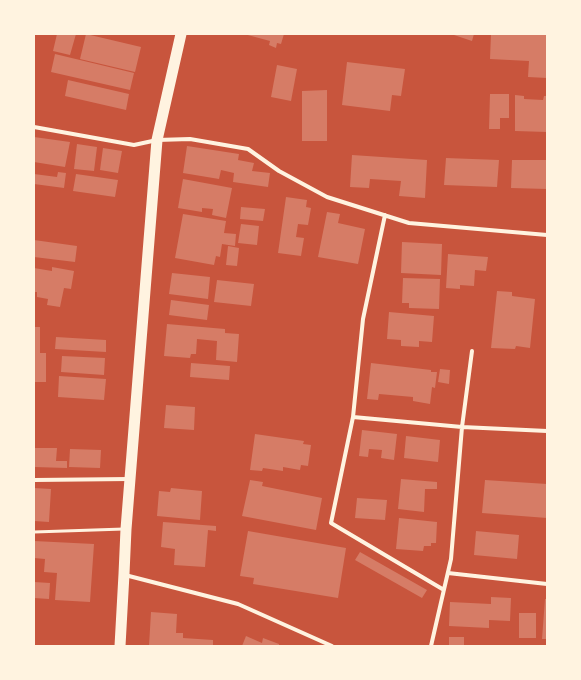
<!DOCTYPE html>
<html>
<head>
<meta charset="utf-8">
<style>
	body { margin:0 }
	#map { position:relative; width:581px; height:680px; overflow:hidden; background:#c8553d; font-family:Mulish,sans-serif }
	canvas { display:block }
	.frame { position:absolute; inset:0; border:35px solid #fff3e0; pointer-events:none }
</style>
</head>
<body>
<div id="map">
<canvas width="581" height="680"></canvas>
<div class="frame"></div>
</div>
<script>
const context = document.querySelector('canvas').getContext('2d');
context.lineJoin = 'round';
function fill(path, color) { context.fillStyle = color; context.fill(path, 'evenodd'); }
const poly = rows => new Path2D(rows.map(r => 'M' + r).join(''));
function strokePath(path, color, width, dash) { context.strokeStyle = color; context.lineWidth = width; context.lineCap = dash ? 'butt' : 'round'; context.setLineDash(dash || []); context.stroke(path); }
fill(poly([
	[57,34,76,34,70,55,53,51],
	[86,34,141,47,135,72,80,59],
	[244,34,284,34,281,44,277,43,276,48,269,45,270,41],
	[451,34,474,34,472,41],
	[491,34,547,34,547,78,528,77,529,61,490,59],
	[55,54,134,73,130,90,51,72],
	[347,62,405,69,401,96,392,95,390,111,342,105],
	[277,65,297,69,291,101,271,97],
	[68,80,129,94,126,110,65,96],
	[327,90,327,141,302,141,302,91],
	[490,94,509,94,509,118,500,118,500,129,489,129],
	[515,95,524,96,524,99,543,100,544,96,547,96,547,132,515,131],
	[34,137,70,142,65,167,34,162],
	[77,144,97,147,94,171,74,169],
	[187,146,239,154,238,160,254,163,252,171,270,173,268,187,233,182,234,173,221,170,219,179,183,173],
	[103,148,122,151,118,173,100,170],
	[352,155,427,160,425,198,399,196,401,181,370,179,369,188,350,187],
	[446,158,499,160,497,187,444,185],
	[512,160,547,160,547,189,511,188],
	[58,172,66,173,64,188,34,184,34,174,57,177],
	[76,174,118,180,115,197,73,191],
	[183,179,232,188,226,218,212,215,213,209,202,208,202,212,178,208],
	[286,197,307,200,306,207,311,208,308,225,298,224,296,237,304,238,301,256,278,253],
	[241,207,265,209,263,221,240,219],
	[327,212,340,214,338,223,365,229,358,264,318,257],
	[183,214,226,221,224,233,236,234,235,246,222,244,220,257,216,256,214,265,175,258],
	[241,224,259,226,257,245,238,243],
	[34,240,77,246,75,262,34,257],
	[402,242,442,244,441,275,401,273],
	[228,246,239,248,237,266,226,265],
	[448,254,488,257,486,271,475,270,474,286,460,285,460,289,446,288],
	[52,267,74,271,71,289,64,288,60,307,47,305,48,299,37,297,37,292,34,292,34,268,52,271],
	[172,273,210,277,208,299,169,294],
	[403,278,440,279,439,309,409,308,409,303,402,303],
	[217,280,254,284,251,306,214,302],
	[497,291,512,292,512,296,535,299,530,348,516,346,515,349,491,348],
	[171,300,209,305,207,320,169,315],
	[389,312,434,316,432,342,419,341,419,347,401,346,401,340,387,339],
	[167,324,225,329,225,333,239,334,237,362,216,360,217,341,197,339,196,354,191,354,190,358,164,356],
	[34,327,40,327,40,353,46,353,46,382,34,382],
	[56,337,106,340,106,352,55,349],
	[62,356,105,358,104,375,61,372],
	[191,363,230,366,229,380,190,377],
	[371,363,431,370,431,372,437,372,435,388,432,387,430,404,413,401,413,397,379,394,378,400,367,399],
	[440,369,450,370,449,384,438,382],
	[59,376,106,379,104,400,58,397],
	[166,405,195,407,194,430,164,428],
	[362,430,397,434,394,460,381,458,382,450,369,449,368,457,359,456],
	[255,434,304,441,303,444,311,445,308,466,301,465,300,470,283,467,283,471,263,468,262,471,250,470],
	[406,436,440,440,438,462,404,458],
	[34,448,57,448,56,461,67,461,67,468,34,467],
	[70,449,101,450,100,468,69,467],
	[401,479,437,482,437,489,425,489,424,512,398,509],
	[250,480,263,482,262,486,322,498,316,530,242,516],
	[485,480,547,484,547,518,482,513],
	[34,488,51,489,49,522,34,521],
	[171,488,202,491,200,520,157,516,159,491,170,492],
	[357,498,387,500,385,520,355,518],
	[399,518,437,522,436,543,431,543,431,546,424,546,423,551,396,549],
	[163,522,216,526,216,531,208,530,205,567,174,565,175,549,161,547],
	[248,531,346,548,338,598,253,584,254,578,240,576],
	[476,531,519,535,517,559,474,555],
	[34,541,94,544,90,602,55,600,57,573,44,572,45,559,34,558],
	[360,552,427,590,422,598,355,560],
	[34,582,50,583,49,599,34,598],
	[491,597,511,598,510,621,489,620,489,628,449,626,450,602,491,604],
	[545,599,547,599,547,639,542,639],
	[151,612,177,614,176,633,183,633,183,638,213,640,213,646,149,646],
	[519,613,536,613,536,638,519,638],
	[246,636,262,643,263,638,279,644,279,646,242,646],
	[449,637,464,637,464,646,449,646]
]), '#d67c66');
strokePath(poly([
	[34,532,124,529]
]), '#fff3e0', 3);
strokePath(poly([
	[34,127,134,145,157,140,190,139,248,149,279,171,327,197,409,223,547,235],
	[385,215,363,319,353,417,331,523,444,590],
	[353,417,462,427,472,351],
	[34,480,129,479],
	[448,573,547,584],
	[125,575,238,604,332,646],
	[431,646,451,559,462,427,547,431]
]), '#fff3e0', 4);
strokePath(poly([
	[120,646,124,574,126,529,157,140,181,34]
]), '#fff3e0', 11);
</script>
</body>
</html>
